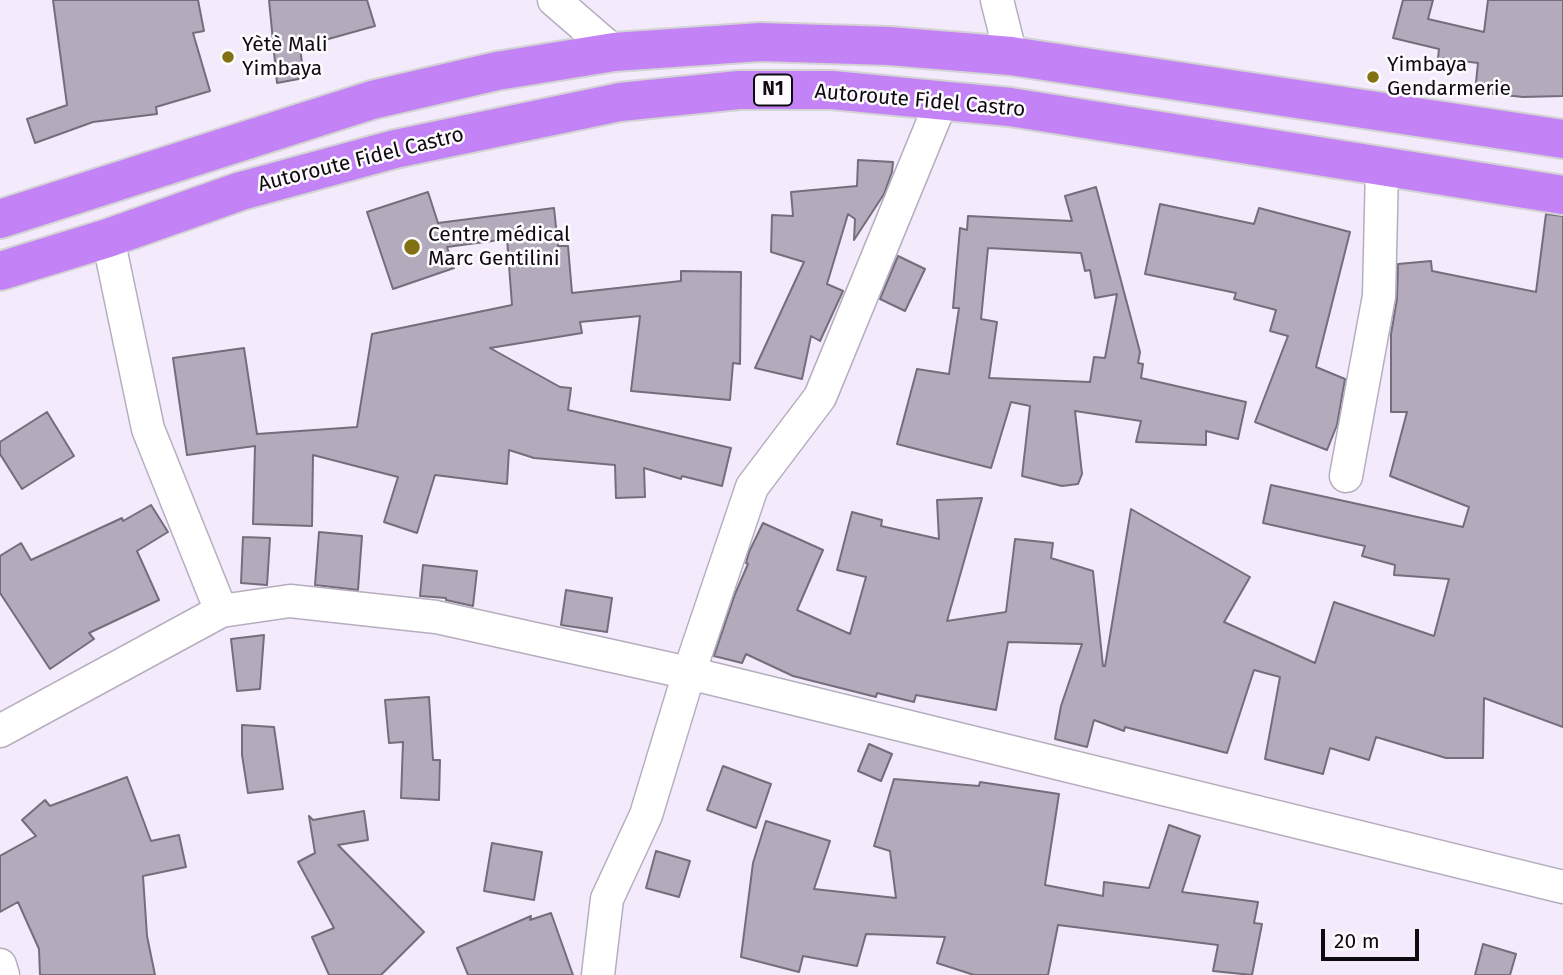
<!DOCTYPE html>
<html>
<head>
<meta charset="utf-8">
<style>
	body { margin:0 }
	#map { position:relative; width:1563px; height:975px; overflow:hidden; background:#f3ebfb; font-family:"Fira Sans",sans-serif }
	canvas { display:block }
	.scale { position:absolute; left:1321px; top:929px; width:98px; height:32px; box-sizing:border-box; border:4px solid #0d0a10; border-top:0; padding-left:9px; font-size:21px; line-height:24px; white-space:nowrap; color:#0d0a10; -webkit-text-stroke:5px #fdfbfe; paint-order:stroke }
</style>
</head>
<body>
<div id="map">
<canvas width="1563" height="975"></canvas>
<div class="scale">20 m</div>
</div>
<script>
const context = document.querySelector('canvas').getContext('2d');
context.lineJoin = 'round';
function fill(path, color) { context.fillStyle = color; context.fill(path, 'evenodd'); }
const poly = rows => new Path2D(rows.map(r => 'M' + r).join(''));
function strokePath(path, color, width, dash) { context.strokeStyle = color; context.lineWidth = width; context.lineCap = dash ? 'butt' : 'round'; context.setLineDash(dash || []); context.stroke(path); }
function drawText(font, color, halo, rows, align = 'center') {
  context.font = font + ' "Fira Sans",sans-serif'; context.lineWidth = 5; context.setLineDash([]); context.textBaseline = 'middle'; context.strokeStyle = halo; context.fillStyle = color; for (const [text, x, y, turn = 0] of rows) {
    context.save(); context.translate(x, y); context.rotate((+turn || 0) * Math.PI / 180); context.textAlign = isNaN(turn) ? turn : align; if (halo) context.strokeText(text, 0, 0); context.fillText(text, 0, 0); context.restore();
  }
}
const building = poly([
	[53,0,198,0,204,31,193,33,210,91,156,107,157,114,93,122,35,143,27,119,67,105,53,0],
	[269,0,367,0,375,26,314,43,314,46,300,48,304,78,277,83,269,0],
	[1403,0,1433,0,1428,19,1484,32,1488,0,1563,0,1563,96,1523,97,1475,92,1478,63,1438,58,1439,49,1393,38,1403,0],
	[858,160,893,162,892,172,884,194,854,240,855,219,848,214,827,284,843,291,820,341,811,336,802,379,755,368,804,262,771,252,772,215,793,216,791,192,857,186,858,160],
	[1096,187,1140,352,1138,363,1143,364,1141,378,1246,402,1238,439,1206,431,1206,445,1136,442,1141,421,1075,411,1082,474,1078,484,1062,486,1022,476,1030,406,1011,402,991,468,897,444,917,369,949,374,959,308,953,308,960,228,967,230,968,216,1072,221,1065,196,1096,187],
	[988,248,1081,253,1085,271,1090,270,1095,298,1117,294,1105,358,1094,357,1090,382,989,378,997,322,981,319,988,248],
	[428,192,438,223,554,208,558,246,568,246,572,293,681,281,681,271,741,272,740,364,733,363,730,400,631,391,640,316,580,322,582,333,490,348,560,387,571,388,568,410,731,448,722,486,682,476,681,479,644,468,645,497,616,498,615,465,534,458,509,450,507,484,435,475,417,533,384,522,398,477,313,455,312,526,253,524,255,446,187,455,173,358,244,348,257,434,357,427,372,334,512,305,507,239,447,247,454,268,393,289,367,212,428,192],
	[1160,204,1254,224,1259,208,1350,232,1316,367,1345,379,1337,425,1327,450,1255,422,1288,336,1270,331,1276,310,1234,299,1236,293,1145,274,1160,204],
	[1546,214,1563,216,1563,727,1484,698,1483,758,1446,758,1376,737,1369,760,1330,748,1323,774,1265,759,1280,677,1254,670,1227,753,1125,727,1124,731,1094,720,1087,747,1055,739,1061,706,1082,644,1008,642,996,710,916,695,914,702,877,693,876,697,793,676,746,654,742,663,714,656,735,594,748,564,746,563,749,552,763,523,823,550,797,610,850,634,866,577,837,570,852,512,882,520,881,526,939,539,937,500,982,498,947,621,1006,612,1015,539,1053,543,1051,558,1093,571,1103,666,1105,666,1131,509,1250,577,1224,622,1315,663,1334,602,1434,636,1449,579,1394,575,1395,565,1362,556,1365,546,1263,523,1271,485,1463,527,1469,507,1390,476,1407,412,1391,412,1391,334,1397,299,1398,264,1431,261,1432,271,1536,292,1546,214],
	[898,256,925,269,905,311,880,299,898,256],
	[47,412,74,456,22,489,0,454,0,442,47,412],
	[151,505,168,532,137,551,159,600,89,633,94,639,50,669,0,593,0,556,21,543,31,560,122,518,123,521,151,505],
	[319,532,362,536,358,590,315,585,319,532],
	[243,537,270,538,267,585,241,583,243,537],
	[423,565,477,571,473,606,446,600,446,598,420,596,423,565],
	[566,590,612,598,607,632,561,625,566,590],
	[264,635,260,689,237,691,231,639,264,635],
	[429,697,433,760,440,760,439,800,401,798,403,742,389,743,385,700,429,697],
	[242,725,274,727,283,789,248,793,242,755,242,725],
	[869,744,892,754,881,781,858,771,869,744],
	[723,766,771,784,756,828,707,810,723,766],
	[127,777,151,841,179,835,186,867,143,876,147,936,155,975,40,975,39,949,18,902,0,912,0,856,36,836,22,820,45,800,50,806,127,777],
	[894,779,979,786,980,782,1059,794,1045,885,1103,896,1104,882,1149,888,1169,825,1200,836,1182,892,1258,902,1254,923,1262,924,1252,975,1213,971,1218,945,1058,925,1048,975,974,975,937,963,945,937,866,934,857,966,803,956,799,972,741,957,753,863,766,821,830,841,814,889,896,898,890,851,874,846,894,779],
	[364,811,368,840,338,845,424,932,381,975,329,975,312,937,334,928,298,862,315,853,309,816,313,820,364,811],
	[492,843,542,852,534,900,484,891,492,843],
	[656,851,690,861,679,897,646,888,656,851],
	[551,913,573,975,468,975,457,948,531,916,530,920,551,913],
	[1483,944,1516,954,1510,975,1475,975,1483,944]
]);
fill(building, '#b3abbb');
strokePath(building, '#746d7b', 2);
const minor = poly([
	[554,0,614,52],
	[997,0,1011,56],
	[108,238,148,429,221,611],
	[1346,476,1379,296,1382,168],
	[0,731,221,611,290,601,436,617,689,673,1563,887],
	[0,965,3,975],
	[598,975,607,899,646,815,689,673,752,487,820,397,942,100]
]);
const highway = poly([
	[0,219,372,100,497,71,614,52,760,42,889,46,1011,56,1563,139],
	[0,271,108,238,241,191,395,149,620,102,739,90,832,90,1010,107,1563,195]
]);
strokePath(minor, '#b6aebe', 35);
strokePath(highway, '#d3d3d4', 42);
strokePath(minor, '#fff', 32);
strokePath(highway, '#c383f6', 38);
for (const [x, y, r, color] of [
	[228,57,7,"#827112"],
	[1373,77,7,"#827112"],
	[412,247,9,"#827112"]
]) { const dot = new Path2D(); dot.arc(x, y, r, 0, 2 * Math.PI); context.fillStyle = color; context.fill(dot); strokePath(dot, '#fdfbfe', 2.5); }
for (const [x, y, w] of [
	[773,90,38]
]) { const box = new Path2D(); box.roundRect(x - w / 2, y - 15.5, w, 31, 5); context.fillStyle = '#fdfbfe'; context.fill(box); strokePath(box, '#0d0a10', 2); }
drawText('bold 19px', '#0d0a10', null, [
	["N1",773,90]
]);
drawText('21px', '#0d0a10', '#fdfbfe', [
	["Yètè Mali",242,45],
	["Yimbaya",242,69],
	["Yimbaya",1387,65],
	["Gendarmerie",1387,89],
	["Centre médical",428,235],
	["Marc Gentilini",428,259]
], 'left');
drawText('21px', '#0d0a10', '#fdfbfe', [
	["Autoroute Fidel Castro",920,101,5],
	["Autoroute Fidel Castro",361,160,-14]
]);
</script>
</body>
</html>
